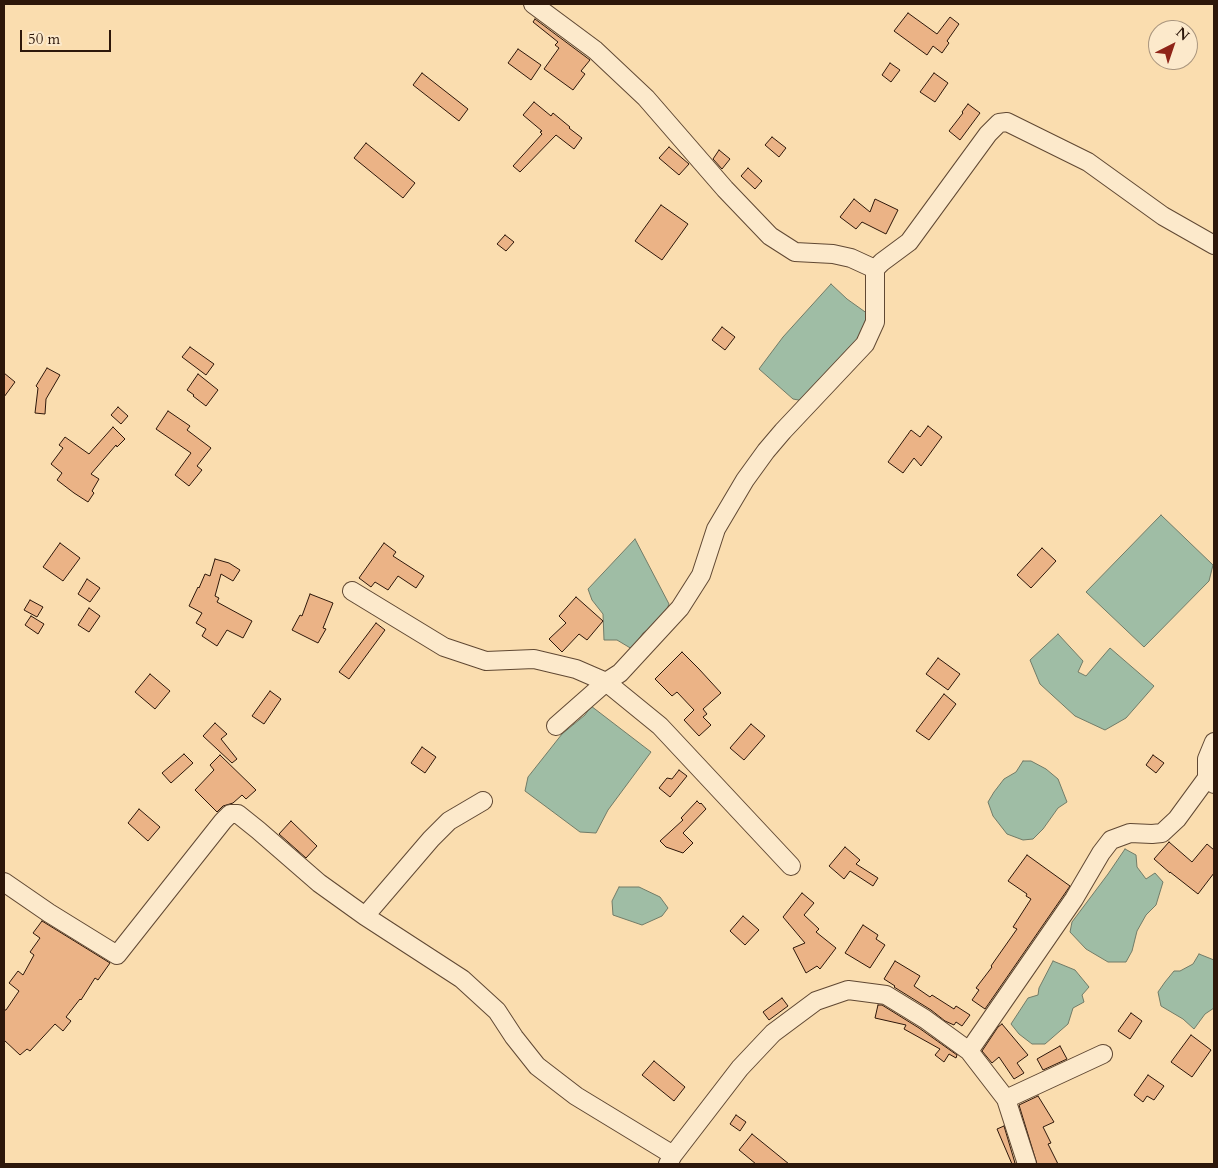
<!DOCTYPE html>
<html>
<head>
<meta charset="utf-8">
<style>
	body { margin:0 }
	#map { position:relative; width:1218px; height:1168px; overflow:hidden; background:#faddaf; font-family:Cardo,serif }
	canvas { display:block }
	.frame { position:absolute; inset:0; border:5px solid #2d170a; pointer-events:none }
	.north { position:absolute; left:1148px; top:20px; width:50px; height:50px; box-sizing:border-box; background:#fce9cb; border:1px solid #a9957e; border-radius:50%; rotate:41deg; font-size:14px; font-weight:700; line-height:20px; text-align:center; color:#2d170a }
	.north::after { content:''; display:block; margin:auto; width:18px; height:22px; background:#8f2418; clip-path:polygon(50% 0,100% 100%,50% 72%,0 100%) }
	.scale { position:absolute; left:20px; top:30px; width:91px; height:22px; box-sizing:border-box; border:2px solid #2d170a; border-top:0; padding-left:6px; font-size:15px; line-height:18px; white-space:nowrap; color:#2d170a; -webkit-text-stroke:4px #fce9cb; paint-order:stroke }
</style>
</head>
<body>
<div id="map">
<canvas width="1218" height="1168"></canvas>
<div class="frame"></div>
<div class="north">N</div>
<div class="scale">50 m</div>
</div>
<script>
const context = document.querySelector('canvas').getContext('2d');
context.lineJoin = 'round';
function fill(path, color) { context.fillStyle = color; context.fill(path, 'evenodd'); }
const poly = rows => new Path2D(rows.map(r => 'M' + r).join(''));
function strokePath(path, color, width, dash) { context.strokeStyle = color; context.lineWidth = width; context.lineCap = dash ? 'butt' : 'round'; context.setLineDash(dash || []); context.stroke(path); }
const water = poly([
	[831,284,847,299,868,314,863,334,804,401,793,399,759,369,783,337,831,284],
	[1161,515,1213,565,1209,581,1144,647,1086,592,1161,515],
	[635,539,669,604,663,619,643,633,632,649,617,640,604,640,603,614,592,600,588,589,635,539],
	[1058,634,1083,661,1078,672,1086,676,1110,648,1154,686,1126,718,1105,730,1075,716,1040,684,1030,660,1058,634],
	[591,706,651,752,608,810,596,833,580,832,525,791,528,777,562,734,585,715,591,706],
	[1023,761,1031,761,1046,769,1058,779,1067,802,1058,808,1043,829,1033,839,1023,840,1007,834,993,816,988,802,994,792,1004,779,1016,772,1023,761],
	[1125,849,1136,855,1137,867,1146,879,1155,873,1163,882,1156,905,1146,915,1137,931,1132,951,1126,962,1108,962,1086,949,1070,932,1072,922,1108,874,1125,849],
	[619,887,639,887,660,897,668,908,662,916,642,925,613,915,612,901,619,887],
	[1199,954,1214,960,1214,1008,1205,1014,1194,1029,1183,1019,1161,1006,1158,992,1165,982,1174,971,1180,971,1193,964,1199,954],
	[1053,961,1075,970,1089,987,1082,995,1084,1002,1073,1008,1068,1024,1045,1044,1032,1044,1019,1034,1011,1024,1028,998,1038,995,1039,988,1053,961]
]);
fill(water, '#9fbda5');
strokePath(water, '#717b67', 1);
const building = poly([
	[908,13,937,34,950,17,959,24,947,41,949,43,942,53,933,46,927,55,894,31,908,13],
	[535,19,590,60,581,71,585,74,573,90,544,69,559,48,555,45,558,42,533,22,535,19],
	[518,49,541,65,531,80,508,63,518,49],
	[890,63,900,70,891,82,882,75,890,63],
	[422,73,468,109,459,121,413,85,422,73],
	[934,73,948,83,935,102,920,92,934,73],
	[534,102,551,116,553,113,570,127,569,128,582,138,574,149,556,135,520,172,513,166,542,134,540,132,542,131,523,115,534,102],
	[968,104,980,113,960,140,949,131,963,113,962,112,968,104],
	[772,137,786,148,779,157,765,145,772,137],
	[366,143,415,183,403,198,354,158,366,143],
	[669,147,689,164,679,175,659,158,669,147],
	[719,150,730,159,722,169,713,159,719,150],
	[748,168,762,181,755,189,741,176,748,168],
	[854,199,870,212,875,199,898,210,886,234,862,222,856,229,840,217,854,199],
	[661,205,688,224,662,260,635,241,661,205],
	[505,235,514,242,506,251,497,244,505,235],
	[722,327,735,337,725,350,712,340,722,327],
	[190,347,214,364,206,375,182,357,190,347],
	[47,368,60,375,46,399,45,414,35,413,38,388,36,386,47,368],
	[4,373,15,382,4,397,4,373],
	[198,374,218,390,206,406,193,396,194,395,187,390,198,374],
	[118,407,128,416,121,424,111,415,118,407],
	[168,411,190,426,187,430,211,448,197,466,202,470,189,486,175,475,191,453,156,429,168,411],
	[928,426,942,437,921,466,914,458,903,473,888,462,911,430,920,437,928,426],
	[113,427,125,439,117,447,116,445,91,474,99,479,92,491,94,493,88,502,74,493,57,480,62,473,51,464,63,448,59,445,65,437,89,454,113,427],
	[60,543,80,558,63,581,43,567,60,543],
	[384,543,396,552,393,556,424,576,416,588,398,576,388,590,375,582,371,587,359,578,384,543],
	[1042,548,1056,561,1031,588,1017,575,1042,548],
	[215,559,229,563,240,570,233,581,221,574,215,596,219,598,217,602,252,621,243,638,227,630,217,646,202,636,206,629,196,623,202,613,189,606,198,587,199,588,205,574,210,576,215,559],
	[87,579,100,588,90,602,78,594,87,579],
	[310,594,333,603,323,628,326,629,318,643,292,630,300,615,302,616,310,594],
	[576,597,603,621,587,640,579,634,562,652,549,639,566,623,559,616,576,597],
	[30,600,43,607,37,617,24,610,30,600],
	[89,608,100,616,89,632,78,625,89,608],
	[31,616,44,624,38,634,25,625,31,616],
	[376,623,385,630,349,679,339,672,376,623],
	[682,652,699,669,721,693,703,709,707,714,703,717,711,725,699,736,684,720,694,710,677,692,672,696,655,679,682,652],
	[938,658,960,674,948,690,926,674,938,658],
	[150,674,170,691,155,709,135,692,150,674],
	[270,691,281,699,264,724,252,716,270,691],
	[944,694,956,704,929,740,916,731,944,694],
	[215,723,227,734,221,739,237,759,232,763,203,736,215,723],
	[751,724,765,736,744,760,730,748,751,724],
	[422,747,436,757,425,773,411,763,422,747],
	[184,754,193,763,171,783,162,773,184,754],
	[220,755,256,790,246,799,242,795,233,803,223,806,217,812,195,790,214,770,210,765,220,755],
	[1153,755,1164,763,1156,773,1146,765,1153,755],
	[679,770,687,776,670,797,659,788,667,778,672,779,679,770],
	[697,801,700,804,701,803,706,809,683,833,693,843,683,853,666,847,660,841,683,820,681,818,697,801],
	[139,809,160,827,148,841,128,823,139,809],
	[291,821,317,846,306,858,279,834,291,821],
	[1169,842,1192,862,1207,844,1214,850,1214,873,1198,894,1170,872,1170,873,1154,859,1169,842],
	[845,847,860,860,856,864,878,878,873,886,850,871,844,879,829,866,845,847],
	[1027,855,1070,886,985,1009,972,1000,979,990,976,988,992,967,991,966,1017,929,1013,927,1031,899,1026,896,1027,894,1008,881,1027,855],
	[802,893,814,903,804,915,819,929,816,932,836,948,820,969,817,966,806,973,793,948,805,943,783,917,802,893],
	[743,916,759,930,745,945,730,931,743,916],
	[42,921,110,963,98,980,95,978,81,1000,80,999,66,1017,71,1021,63,1031,55,1024,30,1051,27,1049,20,1055,4,1040,4,1010,6,1010,19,991,9,983,18,971,23,975,34,955,30,952,40,938,33,933,42,921],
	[863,925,878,935,876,939,885,945,870,968,845,953,863,925],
	[895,961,920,976,914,986,930,997,932,995,954,1009,956,1006,970,1015,962,1026,956,1022,954,1025,945,1021,931,1010,894,987,895,986,884,979,895,961],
	[782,998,788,1006,769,1020,763,1012,782,998],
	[878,1005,882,1005,919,1028,957,1055,956,1058,949,1054,944,1062,935,1055,940,1049,904,1029,906,1025,875,1018,878,1005],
	[1131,1013,1142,1021,1130,1039,1118,1031,1131,1013],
	[1002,1024,1028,1055,1017,1063,1024,1073,1014,1079,999,1057,992,1063,982,1051,998,1027,1002,1024],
	[1191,1035,1211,1050,1192,1077,1171,1062,1191,1035],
	[1060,1046,1067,1059,1043,1070,1037,1059,1060,1046],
	[654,1061,685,1087,674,1101,642,1075,654,1061],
	[1148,1075,1164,1086,1154,1100,1147,1096,1143,1102,1134,1095,1148,1075],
	[1038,1096,1054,1122,1043,1127,1051,1143,1048,1144,1058,1164,1037,1164,1019,1105,1038,1096],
	[736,1115,746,1122,740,1131,730,1124,736,1115],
	[1004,1126,1015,1163,1012,1164,997,1129,1004,1126],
	[752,1134,789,1164,756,1164,739,1150,752,1134]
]);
fill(building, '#ebb386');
strokePath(building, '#2d170a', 1);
const minor = poly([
	[533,4,595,50,646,98,725,189,770,236,795,252,833,254,851,258,875,269],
	[352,591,444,647,486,661,534,659,576,669,606,682,620,673,680,608,701,575,716,529,745,480,766,451,783,431,865,344,875,322,875,269,882,262,909,242,988,134,999,123,1007,122,1088,162,1163,216,1214,245],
	[556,726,606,682,660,726,791,866],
	[1214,742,1207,759,1207,778,1214,784],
	[4,882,49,913,117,955,223,821,230,814,238,814,258,830,319,883,365,916,462,979,497,1011,514,1037,537,1066,576,1096,673,1155],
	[365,916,431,839,449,821,483,801],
	[969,1051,1074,899,1101,853,1111,840,1130,833,1152,834,1162,833,1177,819,1207,778],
	[1006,1099,1103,1054],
	[668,1164,673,1155,740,1068,773,1033,816,1001,848,990,886,995,925,1019,969,1051,1006,1099,1027,1164]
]);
strokePath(minor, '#604833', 20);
strokePath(minor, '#fce9cb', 18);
</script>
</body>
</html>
